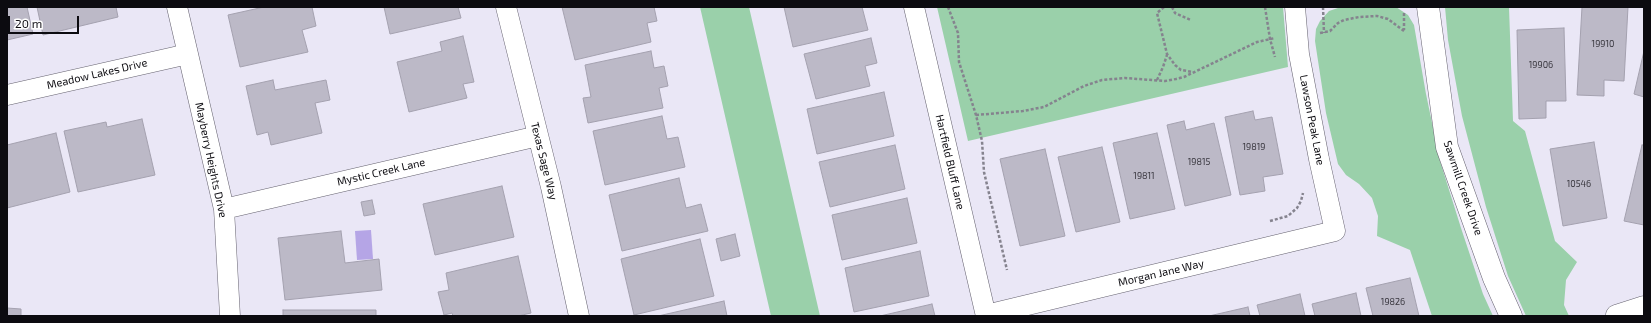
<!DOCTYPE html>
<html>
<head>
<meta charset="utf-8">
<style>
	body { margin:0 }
	#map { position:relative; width:1651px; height:323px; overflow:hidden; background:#eae7f6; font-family:"Exo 2",sans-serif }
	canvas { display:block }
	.frame { position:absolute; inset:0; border:8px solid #0c0b10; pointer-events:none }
	.scale { position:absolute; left:8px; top:16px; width:71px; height:18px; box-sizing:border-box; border:2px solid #0c0b10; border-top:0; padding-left:5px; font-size:12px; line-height:14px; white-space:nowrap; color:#0c0b10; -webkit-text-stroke:3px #fff; paint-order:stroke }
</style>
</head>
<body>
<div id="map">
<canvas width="1651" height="323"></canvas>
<div class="frame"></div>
<div class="scale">20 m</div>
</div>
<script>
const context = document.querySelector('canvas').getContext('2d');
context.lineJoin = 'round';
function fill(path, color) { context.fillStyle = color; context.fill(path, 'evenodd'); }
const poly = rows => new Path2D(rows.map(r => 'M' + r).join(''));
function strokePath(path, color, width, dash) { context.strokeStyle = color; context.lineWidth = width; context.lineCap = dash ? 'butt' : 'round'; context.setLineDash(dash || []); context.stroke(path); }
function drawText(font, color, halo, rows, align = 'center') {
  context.font = font + ' "Exo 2",sans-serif'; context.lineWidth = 3.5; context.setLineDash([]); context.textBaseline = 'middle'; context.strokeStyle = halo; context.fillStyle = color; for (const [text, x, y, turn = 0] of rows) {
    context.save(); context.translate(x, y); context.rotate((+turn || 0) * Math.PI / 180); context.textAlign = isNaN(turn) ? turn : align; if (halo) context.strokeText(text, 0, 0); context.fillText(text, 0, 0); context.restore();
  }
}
fill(poly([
	[700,7,749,7,820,316,771,316],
	[937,7,1283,7,1288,67,968,141],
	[1341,7,1396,7,1408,15,1414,25,1426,94,1440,161,1461,228,1483,294,1493,316,1432,316,1410,250,1377,236,1378,216,1372,198,1359,184,1346,175,1338,164,1326,113,1315,41,1316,29,1320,21,1329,11],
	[1445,7,1509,7,1513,121,1525,131,1555,241,1577,262,1566,280,1564,305,1569,316,1526,316,1508,276,1486,207,1462,116,1448,40]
]), '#9ad0aa');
fill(poly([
	[371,230,373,259,357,260,355,231]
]), '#b5a5e6');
const building = poly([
	[7,7,27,7,33,34,7,40,7,7],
	[37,7,116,7,118,17,43,35,37,7],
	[264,7,312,7,316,26,302,30,308,52,240,67,228,15,264,7],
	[384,7,458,7,461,18,390,34,384,7],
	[562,7,654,7,657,21,647,23,651,42,575,60,562,7],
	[784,7,862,7,868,30,793,47,784,7],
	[1582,7,1628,7,1624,81,1604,80,1604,96,1577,95,1582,7],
	[1564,28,1566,101,1546,101,1546,118,1519,119,1517,30,1564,28],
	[463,36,474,82,463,84,467,98,409,112,397,62,442,51,440,42,463,36],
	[871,38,877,63,865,66,870,86,816,99,804,54,871,38],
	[651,51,654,68,664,66,668,86,659,88,663,108,588,123,583,98,591,97,585,65,651,51],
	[1644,51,1644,97,1634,94,1644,51],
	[273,80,275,90,326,80,330,100,315,103,322,133,271,145,268,132,257,135,246,86,273,80],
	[884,92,894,136,817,154,807,109,884,92],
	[1253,111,1255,120,1272,117,1283,174,1263,177,1265,191,1240,195,1225,117,1253,111],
	[662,116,667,139,678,137,685,167,605,185,593,131,662,116],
	[142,119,155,175,78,192,64,131,106,122,107,127,142,119],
	[1184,121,1186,130,1214,123,1231,195,1185,206,1167,125,1184,121],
	[56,133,70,192,7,208,7,145,56,133],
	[1157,133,1175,209,1130,219,1113,143,1157,133],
	[1594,142,1607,218,1563,226,1550,149,1594,142],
	[895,145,905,189,830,207,819,162,895,145],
	[1642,145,1644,145,1644,225,1624,221,1642,145],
	[1102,147,1120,222,1076,232,1058,157,1102,147],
	[1045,149,1065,236,1020,246,1000,159,1045,149],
	[679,178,686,208,701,204,708,231,622,251,609,195,679,178],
	[502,186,514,237,435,255,423,204,502,186],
	[907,198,917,243,842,260,832,215,907,198],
	[372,200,375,214,364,216,361,202,372,200],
	[341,231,345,263,379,259,382,290,285,300,278,238,341,231],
	[735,234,740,256,721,261,716,239,735,234],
	[700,239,714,296,634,315,621,259,700,239],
	[920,251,929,296,854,312,845,268,920,251],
	[518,256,531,313,518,316,453,316,452,313,444,315,438,292,449,290,446,273,518,256],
	[1410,278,1419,316,1373,316,1366,288,1410,278],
	[1356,293,1361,316,1315,316,1312,304,1356,293],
	[1300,294,1305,316,1260,316,1257,305,1300,294],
	[724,301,727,316,658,316,724,301],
	[932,304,935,316,880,316,932,304],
	[1248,307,1250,316,1209,316,1248,307],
	[7,308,21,309,21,316,7,316,7,308],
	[283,310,376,310,376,316,283,316,283,310]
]);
fill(building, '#bcb9c7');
strokePath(building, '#a4a1af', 1);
const street = poly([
	[177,7,224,209,230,316],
	[506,7,551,187,579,316],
	[914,7,986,316],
	[7,95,188,54],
	[224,209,538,136],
	[986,315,1335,231,1319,159,1299,54,1295,7],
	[1616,315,1644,306]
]);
const secondary = poly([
	[1428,7,1447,147,1494,278,1511,316]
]);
strokePath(street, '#666370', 21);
strokePath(secondary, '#666370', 23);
strokePath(poly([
	[948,7,958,33,959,62,976,115,982,141,984,172,1007,270],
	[1164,7,1157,13,1167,54,1175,65,1181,70,1193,72],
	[1172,7,1175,13,1191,20],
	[1265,7,1270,39,1275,57],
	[1323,7,1324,33],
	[1404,13,1404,30],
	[1320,33,1330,31,1338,23,1344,20,1359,17,1377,16,1388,19,1404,31],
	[1157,80,1163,67,1167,55],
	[976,115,1023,111,1044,107,1084,86,1102,80,1125,78,1165,81,1176,79,1184,77,1257,42,1275,38],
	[1270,221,1288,216,1297,208,1301,201,1303,193]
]), '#85838e', 2.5, [3, 2]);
strokePath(street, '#fff', 20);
strokePath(secondary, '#fff', 22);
drawText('9px', '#38363e', null, [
	["19910",1603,44],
	["19906",1541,65],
	["19819",1254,147],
	["19815",1199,162],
	["19811",1144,176],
	["10546",1579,184],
	["19826",1393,302]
]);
drawText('11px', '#0c0b10', '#fff', [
	["Meadow Lakes Drive",97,74,-13],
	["Lawson Peak Lane",1312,120,79],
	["Mayberry Heights Drive",211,160,78],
	["Texas Sage Way",544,161,76],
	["Hartfield Bluff Lane",950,162,77],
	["Mystic Creek Lane",381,172,-13],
	["Sawmill Creek Drive",1463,188,71],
	["Morgan Jane Way",1161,273,-13]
]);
</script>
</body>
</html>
